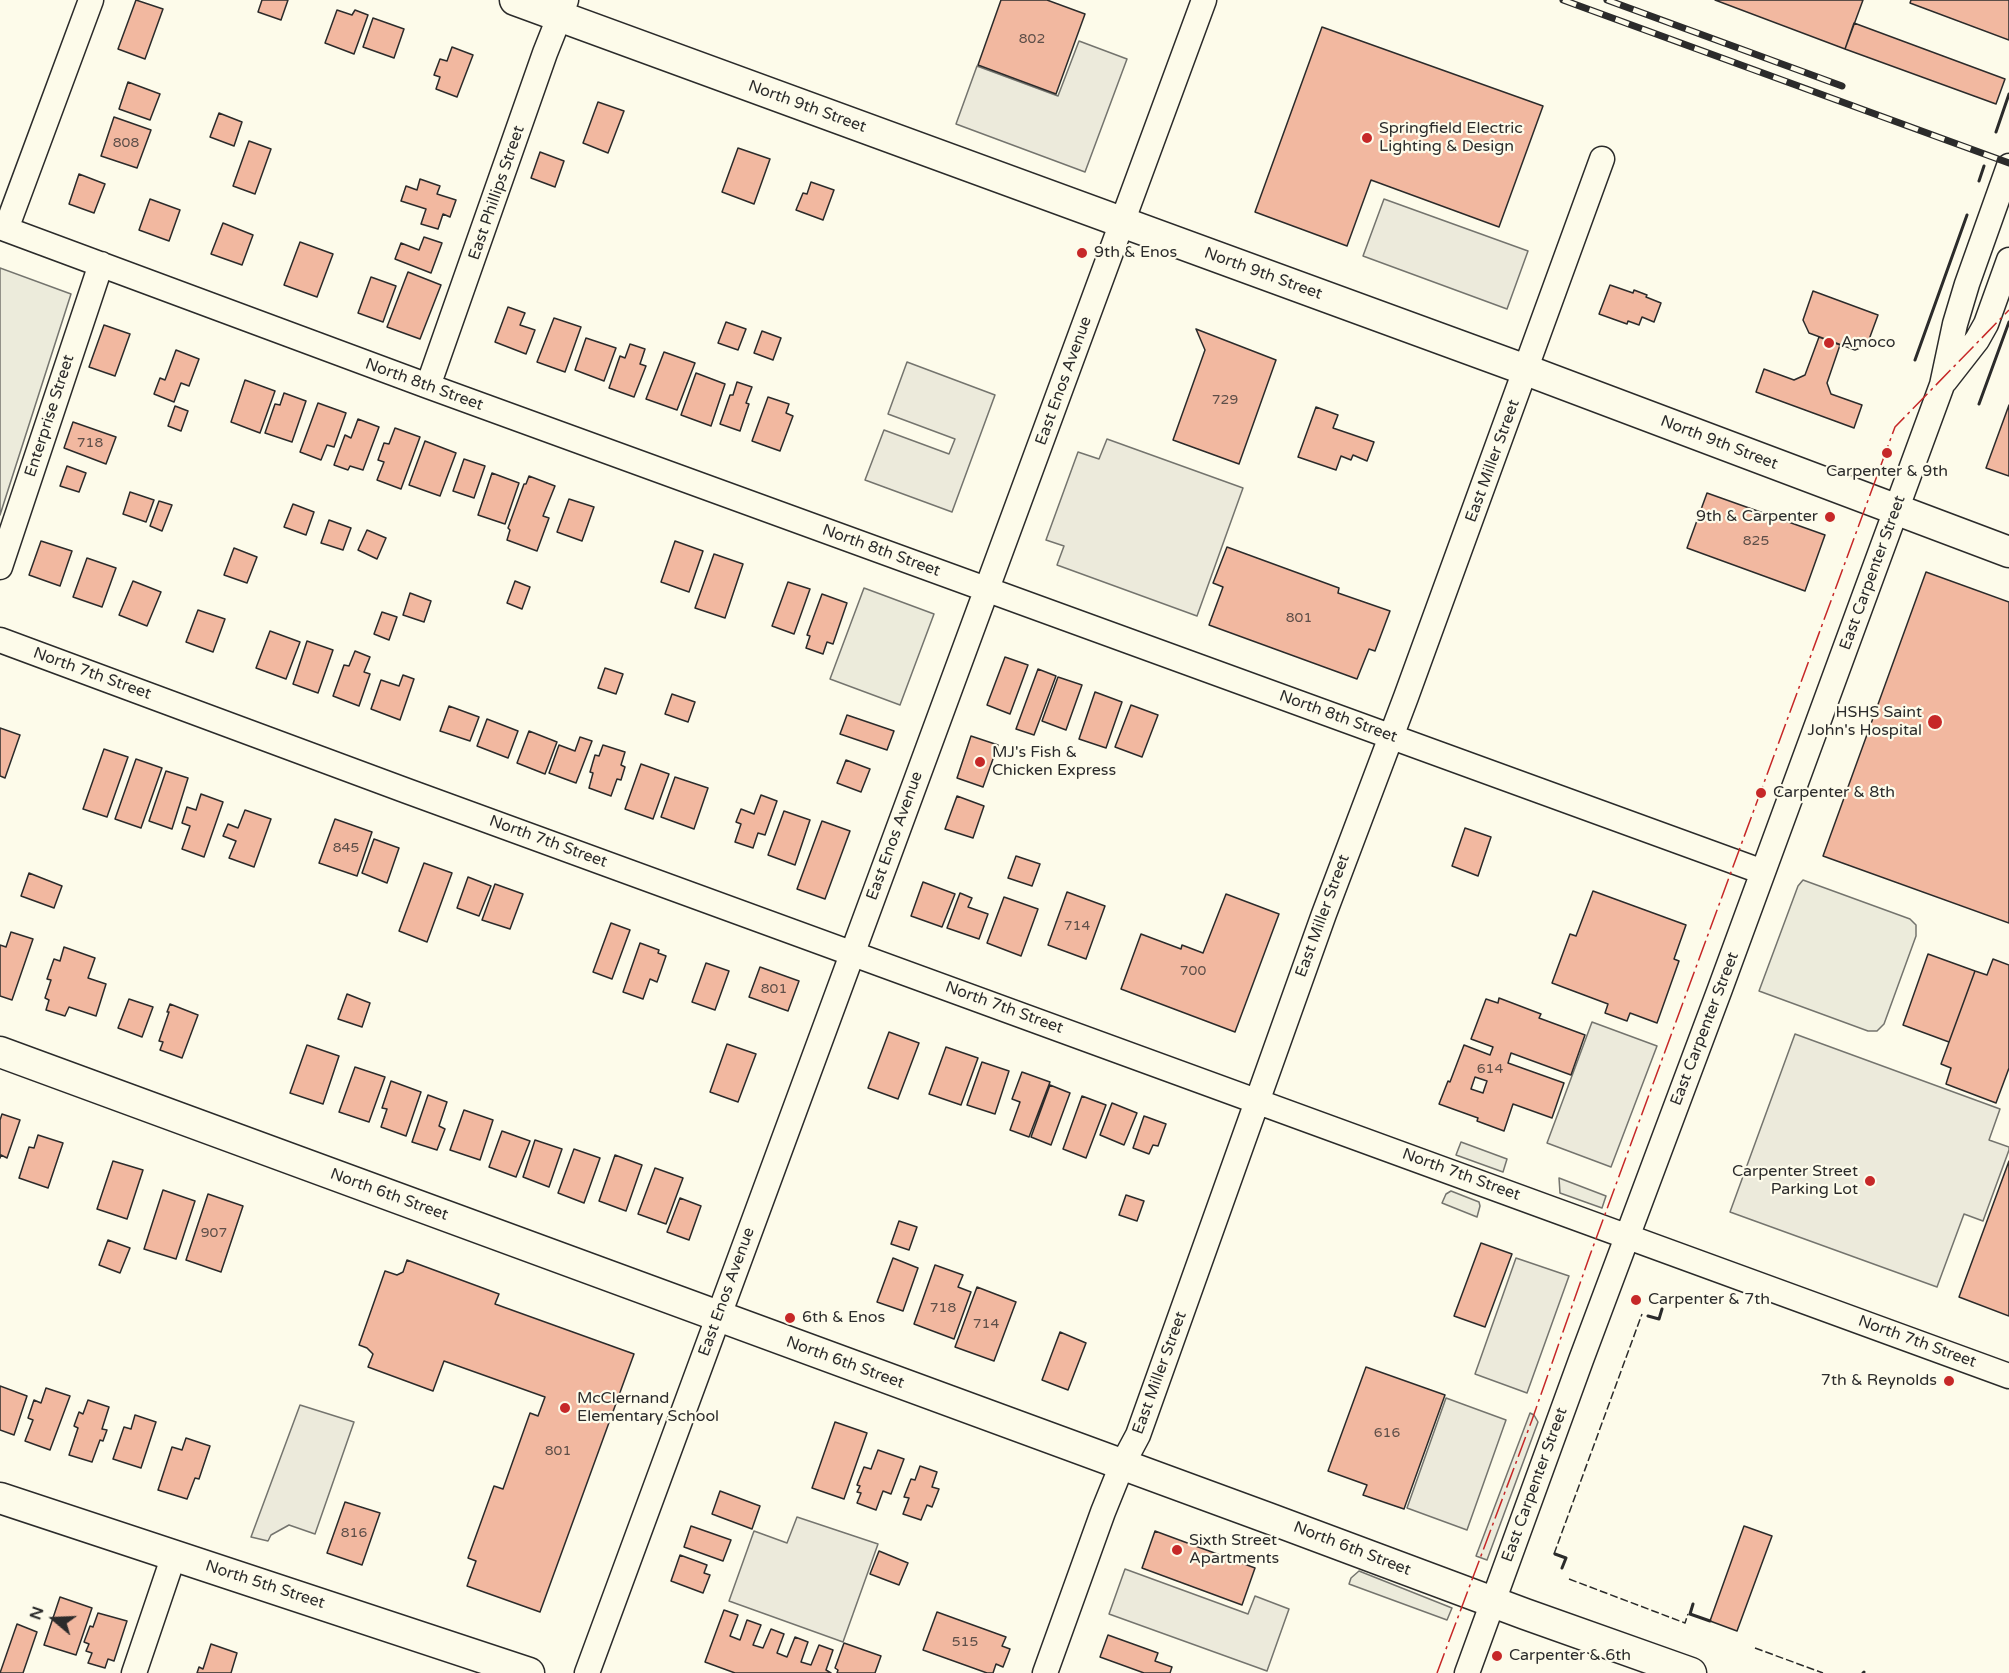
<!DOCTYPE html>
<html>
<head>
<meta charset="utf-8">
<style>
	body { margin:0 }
	#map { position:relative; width:2009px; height:1673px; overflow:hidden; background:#fdfbea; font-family:"Varela Round",sans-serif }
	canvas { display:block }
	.north { position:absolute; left:24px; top:1589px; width:60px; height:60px; -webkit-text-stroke:4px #fdfbea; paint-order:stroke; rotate:289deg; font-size:16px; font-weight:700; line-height:24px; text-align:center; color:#2b2b2b }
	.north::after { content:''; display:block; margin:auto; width:21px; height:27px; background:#2b2b2b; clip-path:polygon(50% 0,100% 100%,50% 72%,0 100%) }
</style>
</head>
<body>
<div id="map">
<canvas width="2009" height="1673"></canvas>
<div class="north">N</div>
</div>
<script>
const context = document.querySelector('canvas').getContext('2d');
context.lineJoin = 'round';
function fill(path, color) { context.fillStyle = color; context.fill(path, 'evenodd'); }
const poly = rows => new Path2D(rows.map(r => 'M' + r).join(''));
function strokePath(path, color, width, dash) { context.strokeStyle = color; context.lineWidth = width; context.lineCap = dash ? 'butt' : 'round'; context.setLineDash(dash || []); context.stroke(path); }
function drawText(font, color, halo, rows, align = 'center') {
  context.font = font + ' "Varela Round",sans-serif'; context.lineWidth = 4.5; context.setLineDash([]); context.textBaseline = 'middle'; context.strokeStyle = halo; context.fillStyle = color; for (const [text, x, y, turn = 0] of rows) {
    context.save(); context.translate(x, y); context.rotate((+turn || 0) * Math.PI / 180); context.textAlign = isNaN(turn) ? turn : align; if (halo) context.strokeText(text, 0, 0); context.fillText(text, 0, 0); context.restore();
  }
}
const green = poly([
	[0,268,71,294,0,515,0,268],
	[864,588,934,614,900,705,830,679,864,588],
	[1803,880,1910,919,1916,925,1916,936,1884,1024,1877,1031,1868,1031,1759,991,1798,886,1803,880],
	[1461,1142,1507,1159,1503,1172,1456,1155,1461,1142],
	[1559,1178,1606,1196,1602,1208,1560,1193,1559,1178],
	[1451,1191,1479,1202,1480,1206,1477,1217,1442,1203,1446,1194,1451,1191],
	[1530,1413,1534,1415,1538,1422,1487,1560,1476,1556,1530,1413],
	[1359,1571,1452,1608,1447,1620,1349,1584,1351,1578,1359,1571]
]);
fill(green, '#ecebdb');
strokePath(green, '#74746e', 1.5);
const parking = poly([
	[1079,41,1127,59,1085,172,956,124,977,66,1058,96,1079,41],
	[1384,199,1528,251,1507,309,1363,256,1384,199],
	[907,362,995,395,952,512,865,480,884,430,949,454,955,439,888,414,907,362],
	[1107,439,1243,488,1197,616,1057,565,1064,546,1046,540,1078,452,1099,459,1107,439],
	[1592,1022,1657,1046,1611,1167,1547,1143,1592,1022],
	[1795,1034,2000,1109,1989,1140,2009,1147,2009,1150,1983,1221,1964,1214,1937,1287,1730,1212,1795,1034],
	[1516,1258,1569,1276,1527,1393,1475,1374,1516,1258],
	[1446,1398,1506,1420,1467,1530,1407,1508,1446,1398],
	[300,1405,354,1422,315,1534,289,1525,271,1535,268,1541,251,1537,300,1405],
	[797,1517,878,1544,843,1642,729,1601,754,1531,787,1543,797,1517],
	[1125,1569,1248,1614,1255,1596,1289,1609,1267,1671,1109,1614,1125,1569]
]);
fill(parking, '#eceadb');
strokePath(parking, '#74746e', 1.5);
const building = poly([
	[136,0,163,9,145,59,118,49,136,0],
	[262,0,288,0,281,20,258,12,262,0],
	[1001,0,1047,0,1085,14,1056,94,978,65,1001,0],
	[1715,0,1863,0,1845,49,1715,0],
	[1911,0,2009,0,2009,40,1910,3,1911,0],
	[337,10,352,15,355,10,368,15,354,54,325,43,337,10],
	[373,18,404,29,394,58,363,47,373,18],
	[1854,23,2005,79,1996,104,1845,49,1854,23],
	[1322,27,1543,106,1499,227,1371,180,1347,246,1255,212,1322,27],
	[452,47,473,55,457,97,436,89,440,77,434,75,440,59,447,61,452,47],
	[128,82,160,94,150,120,119,109,128,82],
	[598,102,624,111,608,153,583,143,598,102],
	[219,113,242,122,234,146,210,137,219,113],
	[114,117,151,130,137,168,101,156,114,117],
	[249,141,271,149,255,194,233,186,249,141],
	[738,148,770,159,754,204,722,192,738,148],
	[540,152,564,161,555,187,531,178,540,152],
	[79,174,105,184,94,213,69,204,79,174],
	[420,179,440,186,437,194,456,200,450,217,443,214,438,229,421,224,426,209,401,201,406,186,417,190,420,179],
	[811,182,834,190,823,220,796,210,803,193,807,194,811,182],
	[150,199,180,210,169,241,139,230,150,199],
	[223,223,253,235,242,265,211,254,223,223],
	[424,237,442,243,431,273,395,259,401,243,419,250,424,237],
	[300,242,333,254,317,297,284,285,300,242],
	[408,272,441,285,420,339,387,327,408,272],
	[371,277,396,286,383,322,358,313,371,277],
	[1610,285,1633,293,1634,290,1647,295,1646,297,1661,303,1654,322,1642,317,1639,325,1628,321,1627,324,1599,314,1610,285],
	[1813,291,1878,315,1867,345,1855,350,1809,333,1803,320,1813,291],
	[508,307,525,313,520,325,535,330,526,354,495,342,508,307],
	[554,318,581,327,565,372,537,362,554,318],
	[726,322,746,329,738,350,718,343,726,322],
	[104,325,130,334,115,376,89,367,104,325],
	[1196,329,1276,360,1239,464,1173,440,1205,350,1196,329],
	[762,331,781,338,773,360,754,353,762,331],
	[1819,337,1840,345,1827,383,1831,394,1862,405,1854,428,1756,392,1764,369,1794,380,1805,375,1819,337],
	[586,338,616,348,604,381,575,370,586,338],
	[630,344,645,349,640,364,646,366,634,397,609,388,620,356,625,358,630,344],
	[176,350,199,359,189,386,181,383,174,402,154,394,160,378,165,380,176,350],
	[664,352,695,363,677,410,646,399,664,352],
	[696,373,725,384,711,426,681,415,696,373],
	[245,380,275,391,260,433,231,422,245,380],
	[737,382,752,387,746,403,749,404,740,431,720,424,730,395,733,395,737,382],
	[284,393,306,401,292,442,265,433,275,404,280,405,284,393],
	[768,397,789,404,786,413,793,416,780,451,752,441,768,397],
	[318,403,346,413,334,447,327,445,321,460,300,452,318,403],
	[2009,405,2009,476,1986,468,2009,405],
	[175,406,188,411,181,431,168,426,175,406],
	[1316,407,1338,415,1333,428,1374,442,1367,461,1353,455,1351,460,1341,456,1336,470,1298,457,1316,407],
	[358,419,379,427,363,470,350,466,348,470,334,465,345,435,351,438,358,419],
	[73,422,116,437,106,464,64,448,73,422],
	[395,428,420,437,401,489,377,480,384,462,378,460,384,443,389,444,395,428],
	[425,441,456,453,440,496,409,485,425,441],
	[464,459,485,466,474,498,453,491,464,459],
	[67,466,86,473,79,492,60,486,67,466],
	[492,473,519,483,505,524,478,515,492,473],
	[529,476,555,486,543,516,549,518,537,551,507,540,510,530,508,528,524,484,526,484,529,476],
	[130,492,154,500,146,522,123,514,130,492],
	[1707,493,1825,535,1805,591,1687,548,1707,493],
	[569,499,594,507,582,541,557,532,569,499],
	[159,501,172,505,162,531,150,526,159,501],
	[293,504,314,512,306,535,284,527,293,504],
	[329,520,351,528,343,550,321,543,329,520],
	[367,530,386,538,377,559,358,550,367,530],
	[41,541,72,551,60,586,29,575,41,541],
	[675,541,703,551,689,592,661,582,675,541],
	[1227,547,1339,588,1338,593,1390,611,1375,651,1369,649,1357,679,1209,625,1223,587,1213,583,1227,547],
	[234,548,257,557,247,583,224,575,234,548],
	[714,554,743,564,725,618,695,608,714,554],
	[87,558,116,568,102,607,73,597,87,558],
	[1926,572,2009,602,2009,923,1823,856,1926,572],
	[133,581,161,592,147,626,119,615,133,581],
	[515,581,530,587,522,609,507,603,515,581],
	[788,582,810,589,794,634,772,626,788,582],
	[410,593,431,601,424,622,403,615,410,593],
	[822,594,847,603,833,644,827,642,823,654,806,648,810,636,807,635,822,594],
	[198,610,225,619,213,652,186,642,198,610],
	[382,612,397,617,389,640,374,634,382,612],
	[270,631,300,642,286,679,256,668,270,631],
	[307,641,333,650,318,693,293,684,307,641],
	[355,651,370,657,364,672,370,674,359,706,333,696,344,665,349,666,355,651],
	[1005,657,1028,665,1010,714,987,705,1005,657],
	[605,668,623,674,616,694,598,688,605,668],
	[1038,669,1056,676,1034,735,1016,729,1038,669],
	[403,675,414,679,400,720,371,709,381,680,399,686,403,675],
	[1058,677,1082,685,1066,730,1042,721,1058,677],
	[1095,692,1122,702,1106,748,1079,739,1095,692],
	[672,694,695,702,688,722,665,714,672,694],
	[1131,705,1158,715,1142,757,1115,747,1131,705],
	[449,706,479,717,470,741,440,731,449,706],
	[847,715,894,731,887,750,840,734,847,715],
	[487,719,518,731,508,758,477,746,487,719],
	[0,728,20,735,5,778,0,776,0,728],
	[529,731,557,742,545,774,517,763,529,731],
	[971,736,998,745,983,787,957,778,971,736],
	[580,737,592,741,576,783,549,773,559,745,575,751,580,737],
	[603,745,625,752,621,765,625,767,621,780,617,779,611,796,589,788,593,773,590,772,595,755,599,756,603,745],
	[104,749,128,757,107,817,83,809,104,749],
	[136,759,162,768,141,828,115,819,136,759],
	[846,760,870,769,861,792,837,783,846,760],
	[641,764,669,774,653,819,625,809,641,764],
	[166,771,188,778,172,829,149,821,166,771],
	[675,777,708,788,694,829,661,817,675,777],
	[201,794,223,802,204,857,182,849,190,826,182,823,187,807,196,810,201,794],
	[761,795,777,801,765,835,758,833,753,848,735,842,741,824,736,822,741,809,754,814,761,795],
	[957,796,984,806,973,838,945,829,957,796],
	[245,810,271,819,254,867,229,858,236,841,223,836,228,824,238,828,245,810],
	[784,811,810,820,795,865,768,855,784,811],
	[335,819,372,832,357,876,319,863,335,819],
	[822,821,850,831,825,899,797,889,822,821],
	[1465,828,1491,837,1478,876,1452,866,1465,828],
	[374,839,399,848,387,883,362,873,374,839],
	[1016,856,1040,864,1032,886,1008,878,1016,856],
	[424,863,452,873,427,942,399,931,424,863],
	[29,873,62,886,54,908,21,896,29,873],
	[468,877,491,886,479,916,457,908,468,877],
	[923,882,955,894,942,927,911,916,923,882],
	[495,884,523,894,510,929,482,920,495,884],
	[1593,891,1686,925,1674,959,1679,961,1657,1023,1630,1013,1627,1021,1605,1013,1608,1004,1552,983,1570,934,1576,936,1593,891],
	[1067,892,1105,906,1086,959,1048,945,1067,892],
	[960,893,972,898,968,907,988,914,979,939,947,928,960,893],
	[1226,894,1279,914,1235,1032,1121,989,1141,934,1181,949,1182,945,1203,953,1226,894],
	[1004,897,1038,909,1021,956,987,943,1004,897],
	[611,923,630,930,612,979,593,972,611,923],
	[11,932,33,939,12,1000,0,996,0,945,6,947,11,932],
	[640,943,659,950,658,953,666,956,657,982,650,979,643,999,623,992,640,943],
	[64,947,95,958,88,978,106,984,96,1016,69,1007,65,1016,46,1010,49,1000,45,998,51,980,47,979,54,959,60,961,64,947],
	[1928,954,1975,971,1949,1042,1903,1025,1928,954],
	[1993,959,2009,965,2009,1068,1996,1103,1946,1084,1951,1068,1941,1064,1975,971,1987,975,1993,959],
	[706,963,729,971,715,1010,692,1002,706,963],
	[760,967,799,981,788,1011,749,997,760,967],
	[347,994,370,1003,362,1027,338,1019,347,994],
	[1499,998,1541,1014,1539,1018,1585,1035,1571,1075,1511,1053,1508,1063,1564,1083,1552,1118,1513,1104,1504,1131,1477,1121,1478,1118,1439,1104,1448,1081,1450,1082,1464,1045,1490,1055,1493,1047,1471,1039,1486,999,1498,1003,1499,998],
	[1475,1077,1487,1081,1483,1093,1471,1089,1475,1077],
	[129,999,153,1007,142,1037,118,1028,129,999],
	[170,1004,198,1015,182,1058,160,1050,163,1042,159,1041,169,1012,167,1012,170,1004],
	[889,1032,919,1043,898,1099,868,1088,889,1032],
	[727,1044,756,1054,738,1102,710,1092,727,1044],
	[307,1045,339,1056,323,1104,290,1093,307,1045],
	[946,1047,978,1058,961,1105,929,1094,946,1047],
	[982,1062,1009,1071,995,1114,967,1105,982,1062],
	[355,1067,385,1077,369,1122,339,1112,355,1067],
	[1022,1072,1050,1082,1029,1137,1010,1130,1020,1102,1012,1099,1022,1072],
	[391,1081,421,1092,406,1136,381,1127,387,1109,382,1108,391,1081],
	[1050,1085,1070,1093,1051,1145,1031,1137,1050,1085],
	[428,1095,447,1102,439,1126,445,1129,437,1150,412,1142,428,1095],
	[1082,1096,1106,1105,1086,1158,1063,1149,1082,1096],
	[1112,1103,1137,1113,1124,1145,1100,1135,1112,1103],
	[464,1110,493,1120,480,1160,450,1150,464,1110],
	[2,1114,20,1120,7,1158,1,1155,0,1158,0,1120,2,1114],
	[1144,1116,1166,1124,1158,1146,1153,1145,1149,1154,1133,1148,1144,1116],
	[502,1131,530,1141,516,1177,489,1167,502,1131],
	[38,1135,63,1143,48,1188,19,1178,29,1147,34,1148,38,1135],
	[535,1140,562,1149,549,1187,523,1177,535,1140],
	[574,1149,600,1158,584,1203,558,1193,574,1149],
	[615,1155,642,1165,626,1211,599,1201,615,1155],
	[113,1161,143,1170,127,1219,97,1209,113,1161],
	[2009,1161,2009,1316,1959,1297,2009,1161],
	[655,1168,683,1178,666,1224,638,1214,655,1168],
	[163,1190,195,1201,176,1259,144,1249,163,1190],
	[208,1194,243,1206,221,1272,186,1260,208,1194],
	[1126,1195,1144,1201,1137,1221,1119,1215,1126,1195],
	[680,1198,701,1206,689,1240,667,1232,680,1198],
	[899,1221,917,1227,909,1250,891,1244,899,1221],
	[108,1240,130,1248,120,1273,99,1265,108,1240],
	[1481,1243,1512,1254,1485,1327,1454,1316,1481,1243],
	[893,1258,918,1268,903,1311,877,1302,893,1258],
	[407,1260,499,1294,495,1304,634,1354,540,1612,467,1586,476,1561,468,1558,494,1486,503,1489,530,1413,538,1416,545,1397,444,1361,433,1391,368,1367,373,1354,367,1348,359,1345,385,1271,397,1275,403,1272,407,1260],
	[935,1265,963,1275,958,1287,971,1292,954,1339,914,1324,935,1265],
	[977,1287,1016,1302,994,1361,955,1347,977,1287],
	[1060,1332,1086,1343,1068,1390,1042,1380,1060,1332],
	[1366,1367,1445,1395,1404,1509,1363,1495,1367,1485,1328,1471,1366,1367],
	[0,1386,27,1396,14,1435,0,1430,0,1386],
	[46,1388,70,1396,50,1450,25,1441,33,1420,28,1418,34,1400,41,1403,46,1388],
	[88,1400,109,1407,102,1429,107,1430,103,1441,100,1440,92,1462,69,1455,78,1428,74,1426,79,1412,83,1414,88,1400],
	[135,1415,156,1422,141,1468,113,1459,124,1427,131,1429,135,1415],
	[835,1422,867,1433,844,1499,812,1488,835,1422],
	[186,1438,210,1446,199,1479,195,1478,187,1499,158,1490,172,1447,182,1450,186,1438],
	[878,1450,904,1459,891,1494,883,1491,876,1510,857,1503,861,1493,857,1492,860,1486,857,1485,864,1467,871,1469,878,1450],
	[920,1466,937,1472,932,1487,939,1489,932,1507,927,1505,921,1520,903,1514,909,1498,904,1497,911,1479,915,1480,920,1466],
	[720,1491,760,1506,752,1529,712,1514,720,1491],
	[345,1502,380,1513,362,1565,327,1553,345,1502],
	[691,1526,731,1540,723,1561,684,1547,691,1526],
	[1744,1526,1772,1536,1737,1631,1710,1621,1744,1526],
	[1155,1531,1255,1568,1242,1605,1142,1568,1155,1531],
	[879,1551,908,1563,899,1585,870,1574,879,1551],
	[680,1555,707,1565,704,1573,710,1575,703,1593,671,1581,680,1555],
	[60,1597,92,1608,76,1655,44,1645,60,1597],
	[724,1610,738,1615,730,1636,740,1640,747,1620,761,1625,753,1645,763,1648,771,1629,784,1634,777,1653,787,1657,795,1637,808,1642,801,1662,811,1665,819,1645,833,1650,826,1670,831,1673,735,1673,705,1662,724,1610],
	[937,1612,1006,1637,1002,1646,1010,1649,1003,1667,996,1664,993,1673,987,1673,923,1650,937,1612],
	[98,1613,127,1621,114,1661,108,1659,105,1668,88,1663,92,1653,86,1651,89,1644,84,1642,90,1626,93,1627,98,1613],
	[17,1624,37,1632,23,1673,0,1673,17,1624],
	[1108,1635,1158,1653,1155,1661,1172,1667,1170,1673,1144,1673,1100,1657,1108,1635],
	[844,1643,881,1656,875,1673,837,1673,838,1670,835,1668,844,1643],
	[211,1644,237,1653,231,1673,197,1673,199,1667,203,1669,211,1644]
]);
fill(building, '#f2b8a0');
strokePath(building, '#2b2b2b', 1.5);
const minor = poly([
	[0,227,428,386,1763,872],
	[6,229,91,0],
	[1945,381,1977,340,1986,324,2009,260],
	[428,386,545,53,566,0],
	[0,567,101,264],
	[0,640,407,791,2009,1376],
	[134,1673,174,1555],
	[587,1673,1204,0],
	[1045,1673,1103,1512,1122,1465,1138,1435,1324,914,1406,697,1602,159],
	[1467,1673,1581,1360,1720,989,1942,385,1955,324,1967,284,2009,166]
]);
const major = poly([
	[515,0,1526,370,2009,552],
	[0,1052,1268,1518,1525,1614,1691,1673],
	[0,1498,529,1673]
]);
strokePath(minor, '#2b2b2b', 27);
strokePath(major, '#2b2b2b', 33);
strokePath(minor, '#fdfbea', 24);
strokePath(major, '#fdfbea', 30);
const rail = poly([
	[1563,0,2009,163],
	[1607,0,1842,86]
]);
strokePath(rail, '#2b2b2b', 7);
strokePath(rail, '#fdfbea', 4.5, [14]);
strokePath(poly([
	[1554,1554,1642,1314],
	[1569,1579,1685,1623,1688,1614],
	[1755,1648,1823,1673]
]), '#2b2b2b', 1.5, [8, 3]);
strokePath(poly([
	[1996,132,2009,94],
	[1979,181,1984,166],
	[1915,360,1967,215],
	[1979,404,2009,322],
	[1648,1316,1659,1319,1662,1309],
	[1555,1554,1566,1558,1562,1568],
	[1693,1604,1690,1614,1710,1621],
	[1863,1673,1864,1672]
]), '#2b2b2b', 3);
strokePath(poly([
	[1437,1673,1532,1420,1590,1255,1895,427,2009,310]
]), '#c62828', 1.5, [21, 4.5, 3, 4.5]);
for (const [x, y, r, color] of [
	[1367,138,6,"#c62828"],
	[1082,253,6,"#c62828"],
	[1829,343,6,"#c62828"],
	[1887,453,6,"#c62828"],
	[1830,517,6,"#c62828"],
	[1935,722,8,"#c62828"],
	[980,762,6,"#c62828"],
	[1761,793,6,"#c62828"],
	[1870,1181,6,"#c62828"],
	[1636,1300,6,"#c62828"],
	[790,1318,6,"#c62828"],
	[1949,1381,6,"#c62828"],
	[565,1408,6,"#c62828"],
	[1177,1550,6,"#c62828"],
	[1497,1656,6,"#c62828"]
]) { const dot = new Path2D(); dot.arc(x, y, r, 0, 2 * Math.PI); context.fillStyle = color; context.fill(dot); strokePath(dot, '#fdfbea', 2); }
drawText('14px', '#5d4e48', null, [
	["802",1032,39],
	["808",126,143],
	["729",1225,400],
	["718",90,443],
	["825",1756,541],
	["801",1299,618],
	["845",346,848],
	["714",1077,926],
	["700",1193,971],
	["801",774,989],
	["614",1490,1069],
	["907",214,1233],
	["718",943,1308],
	["714",986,1324],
	["616",1387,1433],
	["801",558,1451],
	["816",354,1533],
	["515",965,1642]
]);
drawText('16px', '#2b2b2b', '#fdfbea', [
	["North 9th Street",807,107,20],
	["East Phillips Street",497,193,-71],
	["North 9th Street",1263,274,20],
	["East Enos Avenue",1064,381,-70],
	["North 8th Street",424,385,20],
	["Enterprise Street",50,416,-72],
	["North 9th Street",1719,443,21],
	["East Miller Street",1493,461,-70],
	["North 8th Street",881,551,20],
	["East Carpenter Street",1873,573,-70],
	["North 7th Street",92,674,20],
	["North 8th Street",1338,717,20],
	["East Enos Avenue",895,836,-70],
	["North 7th Street",548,842,20],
	["East Miller Street",1323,916,-70],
	["North 7th Street",1004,1008,20],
	["East Carpenter Street",1705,1029,-69],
	["North 7th Street",1461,1175,20],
	["North 6th Street",389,1195,20],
	["East Enos Avenue",727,1292,-70],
	["North 7th Street",1917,1342,20],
	["North 6th Street",845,1363,20],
	["East Miller Street",1160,1373,-70],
	["East Carpenter Street",1535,1485,-70],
	["North 6th Street",1352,1549,21],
	["North 5th Street",265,1585,18]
]);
drawText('16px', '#2b2b2b', '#fdfbea', [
	["Springfield Electric",1379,129],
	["Lighting & Design",1379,147],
	["9th & Enos",1094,253],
	["Amoco",1841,343],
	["Carpenter & 9th",1887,472,"center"],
	["9th & Carpenter",1818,517,"right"],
	["HSHS Saint",1922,713,"right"],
	["John's Hospital",1922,731,"right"],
	["MJ's Fish &",992,753],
	["Chicken Express",992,771],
	["Carpenter & 8th",1773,793],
	["Carpenter Street",1858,1172,"right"],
	["Parking Lot",1858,1190,"right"],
	["Carpenter & 7th",1648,1300],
	["6th & Enos",802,1318],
	["7th & Reynolds",1937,1381,"right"],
	["McClernand",577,1399],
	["Elementary School",577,1417],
	["Sixth Street",1189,1541],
	["Apartments",1189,1559],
	["Carpenter & 6th",1509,1656]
], 'left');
</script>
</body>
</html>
